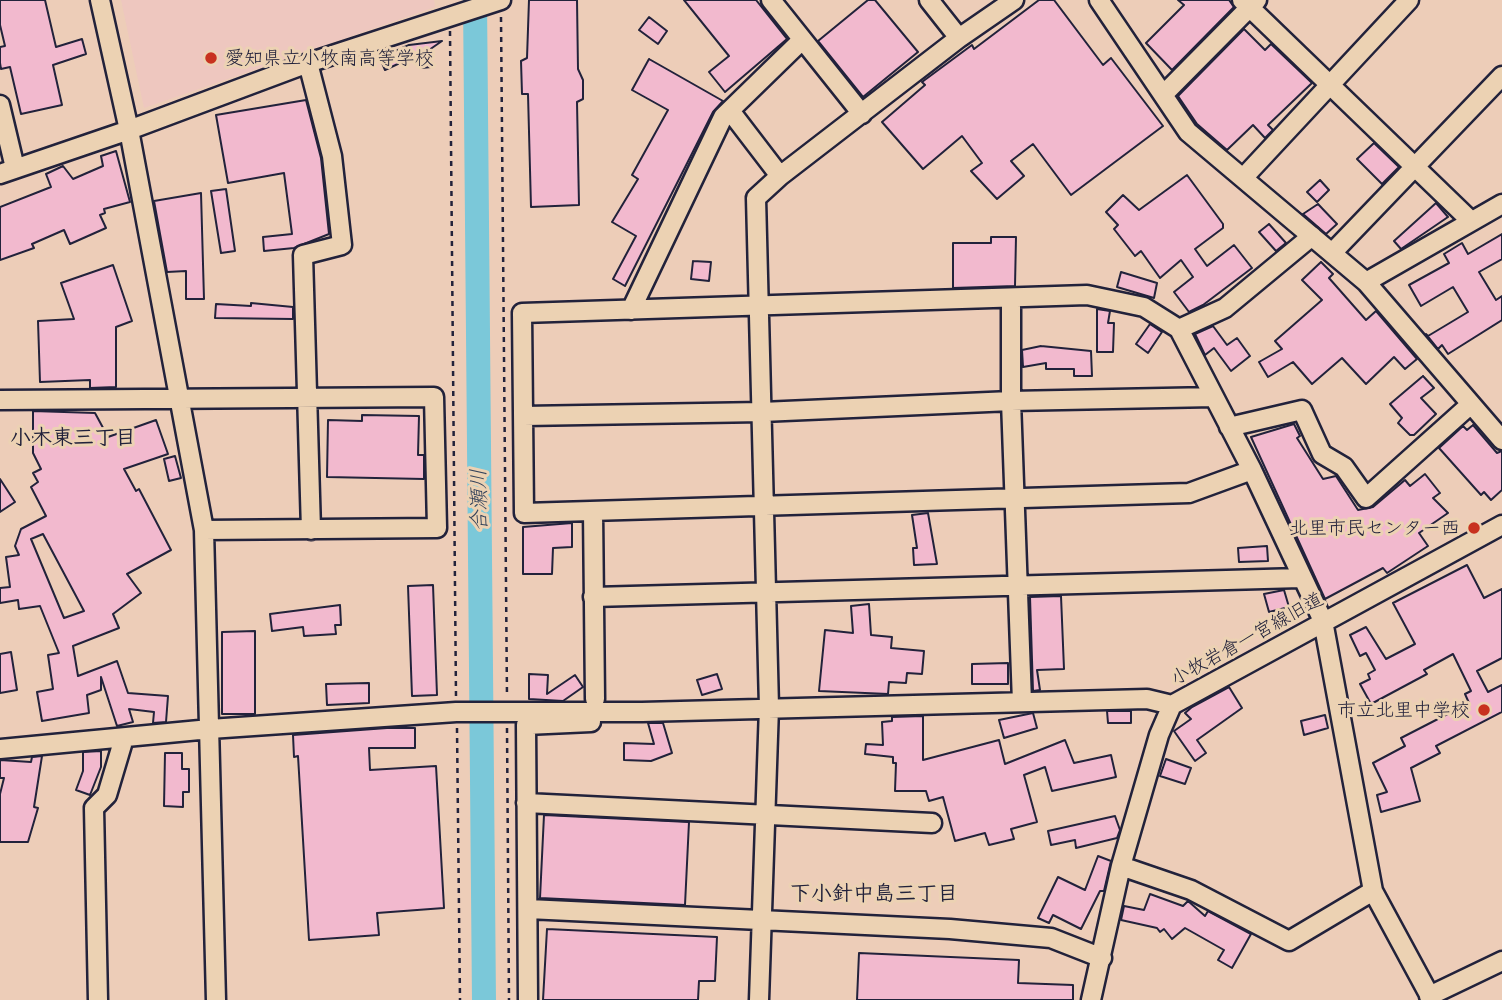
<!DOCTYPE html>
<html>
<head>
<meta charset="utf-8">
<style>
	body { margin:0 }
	canvas { display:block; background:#edcdb8 }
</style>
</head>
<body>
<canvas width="1502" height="1000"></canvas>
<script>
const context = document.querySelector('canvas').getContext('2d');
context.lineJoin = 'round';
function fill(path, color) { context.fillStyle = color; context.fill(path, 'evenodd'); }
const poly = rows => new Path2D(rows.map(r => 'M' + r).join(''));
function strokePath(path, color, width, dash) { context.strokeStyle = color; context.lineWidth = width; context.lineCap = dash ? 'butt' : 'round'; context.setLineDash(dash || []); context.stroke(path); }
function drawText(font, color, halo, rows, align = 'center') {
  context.font = font + ' Mali,"Klee One",sans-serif'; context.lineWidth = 6; context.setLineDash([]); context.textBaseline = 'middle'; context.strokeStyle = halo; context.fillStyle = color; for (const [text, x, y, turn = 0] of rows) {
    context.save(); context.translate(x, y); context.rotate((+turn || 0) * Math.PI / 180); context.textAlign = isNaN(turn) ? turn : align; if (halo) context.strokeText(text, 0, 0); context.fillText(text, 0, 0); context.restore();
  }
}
fill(poly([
	[121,0,434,0,435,7,144,108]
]), '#eec7bf');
strokePath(poly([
	[475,0,484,1000]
]), '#7bc8d9', 24);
const building = poly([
	[0,0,45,0,56,47,82,39,86,54,53,65,62,105,21,114,10,67,1,69,0,63,0,47,5,46,0,25,0,0],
	[529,0,577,0,578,69,583,80,583,99,577,102,579,205,531,207,528,94,522,94,521,61,527,58,529,0],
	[684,0,756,0,787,39,725,92,709,72,729,56,684,0],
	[868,0,875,0,918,52,863,97,818,41,868,0],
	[1039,0,1054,0,1103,65,1111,58,1163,126,1071,195,1033,144,1011,161,1024,176,997,199,971,171,982,163,962,136,923,169,882,122,925,85,922,82,972,45,974,49,1039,0],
	[1178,0,1229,0,1234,7,1172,70,1146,43,1184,5,1178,0],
	[649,17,667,31,658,44,639,30,649,17],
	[1244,29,1265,50,1271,44,1312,83,1268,125,1273,130,1265,138,1253,125,1227,150,1197,124,1178,96,1244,29],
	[442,41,429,50,431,67,421,68,419,54,385,70,380,58,409,45,442,41],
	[649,59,723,101,713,112,625,286,613,279,636,236,612,222,638,179,632,175,668,110,632,90,649,59],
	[306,100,321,158,329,234,294,248,264,251,263,237,292,234,284,173,228,183,216,115,306,100],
	[1374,143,1399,167,1382,184,1357,159,1374,143],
	[116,151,130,202,104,209,105,213,100,215,106,228,70,244,64,230,32,244,34,248,0,260,0,207,51,187,46,174,63,166,73,179,103,166,101,156,116,151],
	[1187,175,1223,224,1223,228,1195,249,1207,266,1234,245,1252,268,1203,305,1189,312,1174,292,1193,277,1181,260,1160,278,1141,251,1135,256,1114,229,1118,225,1106,212,1123,195,1139,210,1187,175],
	[1320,180,1329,190,1317,202,1307,192,1320,180],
	[226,189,235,251,221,253,211,191,226,189],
	[201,193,204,299,186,299,186,271,167,272,154,201,201,193],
	[1436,203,1448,217,1401,249,1394,241,1436,203],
	[1318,204,1337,224,1326,234,1303,214,1318,204],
	[1269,224,1286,243,1276,251,1259,232,1269,224],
	[1502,234,1502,259,1479,272,1496,300,1502,296,1502,320,1448,354,1442,345,1438,349,1426,334,1428,336,1468,312,1453,287,1421,306,1409,285,1449,263,1444,254,1462,243,1468,254,1502,234],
	[991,237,1016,237,1015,286,953,288,953,243,991,243,991,237],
	[693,261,711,262,709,281,691,279,693,261],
	[1321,262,1333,274,1329,278,1366,320,1376,311,1417,359,1405,369,1394,357,1366,384,1342,358,1312,384,1293,362,1268,377,1259,362,1282,349,1275,341,1322,300,1302,280,1321,262],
	[113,265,132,321,116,327,116,387,90,388,90,380,40,382,38,321,74,319,61,283,113,265],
	[1121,272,1157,283,1154,298,1117,287,1121,272],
	[251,303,293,307,293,319,215,318,216,304,251,306,251,303],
	[1097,309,1110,311,1108,323,1114,323,1113,352,1097,352,1097,309],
	[1150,324,1162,332,1148,353,1136,344,1150,324],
	[1213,326,1227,345,1237,338,1250,356,1231,371,1214,348,1205,355,1195,334,1213,326],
	[1041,346,1091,351,1092,376,1074,376,1074,369,1046,369,1046,363,1023,367,1022,350,1041,346],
	[1423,376,1434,388,1421,398,1436,414,1414,435,1410,435,1398,423,1402,418,1390,404,1423,376],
	[33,411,95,413,108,437,156,420,168,454,124,469,136,491,139,489,171,550,127,574,141,593,113,614,119,628,73,646,78,676,117,661,128,693,168,696,166,722,153,723,154,712,129,709,133,722,117,726,101,677,101,690,87,695,89,713,42,721,37,692,53,689,48,655,59,653,40,606,19,609,18,600,0,603,0,588,10,587,6,557,19,555,15,546,21,529,46,516,31,487,38,482,33,473,41,469,33,453,33,411],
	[43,534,84,611,64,618,31,539,43,534],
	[362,415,419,416,418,455,424,455,424,479,327,477,328,420,362,421,362,415],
	[1294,424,1300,436,1297,438,1323,479,1336,476,1358,510,1373,507,1405,480,1410,486,1425,474,1440,493,1433,498,1448,513,1419,533,1428,546,1387,573,1383,568,1325,599,1251,437,1294,424],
	[1473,425,1497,453,1502,451,1502,490,1491,500,1484,492,1481,495,1439,448,1463,426,1467,430,1473,425],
	[175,456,181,478,169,481,164,459,175,456],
	[0,479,15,502,0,512,0,479],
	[928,513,937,564,914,565,913,548,917,548,912,515,928,513],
	[572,523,572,547,553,548,552,574,523,574,523,527,572,523],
	[1267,546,1268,561,1239,562,1238,548,1267,546],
	[1467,565,1484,598,1502,589,1502,658,1477,671,1488,692,1502,685,1502,712,1436,746,1440,753,1411,768,1420,801,1381,812,1377,795,1387,792,1373,763,1405,746,1401,738,1469,703,1465,694,1471,691,1453,654,1424,670,1427,674,1371,704,1360,684,1370,679,1368,674,1375,670,1366,653,1360,656,1350,635,1366,627,1386,659,1415,644,1393,603,1467,565],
	[433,585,437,695,412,696,408,586,433,585],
	[1284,590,1289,607,1269,612,1264,594,1284,590],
	[1061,596,1064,669,1037,670,1040,690,1033,691,1030,597,1061,596],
	[869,604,871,635,892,637,891,648,924,651,922,674,907,673,906,683,889,682,888,694,819,691,825,630,853,633,851,606,869,604],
	[340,605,341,625,335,625,336,634,304,636,303,627,272,631,270,614,340,605],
	[255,631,255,714,222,714,222,632,255,631],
	[11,652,17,690,0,693,0,654,11,652],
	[1008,663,1008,684,972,684,972,664,1008,663],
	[529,674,548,675,547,694,575,675,583,687,563,701,529,699,529,674],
	[717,674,722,689,702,695,697,680,717,674],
	[369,683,369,703,327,705,326,684,369,683],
	[1229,687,1242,708,1197,740,1206,753,1195,761,1174,731,1191,719,1185,713,1192,707,1229,687],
	[1107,711,1131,711,1131,723,1108,723,1107,711],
	[1033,713,1037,728,1004,738,999,720,1033,713],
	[1325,715,1328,728,1304,735,1301,721,1325,715],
	[923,716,923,760,999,740,1005,764,1065,740,1074,763,1111,755,1116,777,1052,791,1045,767,1024,775,1037,822,1011,829,1014,839,989,845,985,833,955,841,943,797,929,801,926,791,895,791,896,763,893,763,893,757,865,754,866,744,883,745,882,722,892,721,892,717,923,716],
	[648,723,663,723,672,753,651,761,624,760,624,743,654,744,648,723],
	[387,728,415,728,415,748,369,748,370,770,436,766,444,908,377,913,379,935,309,940,298,756,294,757,293,735,387,728],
	[101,751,101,767,90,795,76,790,83,771,83,752,101,751],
	[165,753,182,753,182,769,189,769,189,792,183,792,183,807,164,806,165,753],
	[42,756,34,807,38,808,28,842,0,842,0,794,4,778,0,778,0,760,31,762,32,757,42,756],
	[1166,759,1191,768,1185,784,1160,776,1166,759],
	[544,815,689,822,685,905,540,898,544,815],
	[1115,816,1120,830,1117,838,1076,848,1075,840,1051,845,1048,831,1115,816],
	[1098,856,1111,861,1104,891,1100,891,1081,929,1053,915,1049,923,1038,918,1058,877,1085,890,1098,856],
	[1150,894,1183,906,1188,901,1205,916,1208,911,1251,934,1232,968,1218,960,1224,950,1185,928,1172,939,1164,929,1160,932,1157,928,1121,920,1124,906,1144,910,1150,894],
	[547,929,717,937,715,981,699,981,698,1000,543,1000,547,929],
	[859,953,1019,960,1018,983,1073,985,1073,1000,857,1000,859,953]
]);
fill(building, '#f2b9ce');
strokePath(building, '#22223b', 2);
const minor = poly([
	[100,0,129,130,204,530,216,1000],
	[771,0,862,114],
	[929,0,959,38],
	[1099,0,1188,132,1366,282,1502,440],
	[1242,0,1471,221],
	[308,63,332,156,342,245,303,255,311,530],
	[1163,95,1257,0],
	[0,105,15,168],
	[731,112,780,176],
	[0,174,129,130,308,63,501,0],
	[1244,177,1409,0],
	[1332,253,1502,76],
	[1366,282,1502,204],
	[1011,300,1011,401,1022,702],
	[631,310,723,117,802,40],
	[1179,329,1225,308,1312,236],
	[0,400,434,397,437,528,204,530],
	[524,416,762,412,1011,401,1214,397],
	[1229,427,1302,410,1322,454,1344,467,1366,498,1471,404],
	[1252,470,1189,493,524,513,522,313,1087,295,1144,307,1179,329,1252,470,1323,621,1373,891,1432,1000],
	[593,511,595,699],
	[593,597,1301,578],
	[0,749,210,729,456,712,642,712,1147,699,1172,705],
	[526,803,932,823],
	[1121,866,1191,890,1289,941,1373,891],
	[528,909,950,929,1051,938,1102,958],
	[1429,996,1502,961],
	[98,1000,94,808,107,795,124,738],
	[528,1000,526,725,591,722],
	[759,1000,769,707,756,198,780,176,959,38,1014,0],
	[1091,1000,1121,866,1159,735,1172,705,1502,525]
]);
strokePath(minor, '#22223b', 23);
strokePath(poly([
	[501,17,507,697],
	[450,31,456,697],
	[457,728,460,1000],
	[507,728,509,1000]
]), '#22223b', 2.5, [5, 5]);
strokePath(minor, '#ecd2b3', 18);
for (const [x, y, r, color] of [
	[211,58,7,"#c8321e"],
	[1474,528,7,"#c8321e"],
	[1484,710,7,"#c8321e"]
]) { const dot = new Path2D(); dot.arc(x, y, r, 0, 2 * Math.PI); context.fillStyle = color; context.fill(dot); strokePath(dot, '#ecd2b3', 2.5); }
drawText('19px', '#22223b', '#ecd2b3', [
	["愛知県立小牧南高等学校",225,58,"left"],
	["北里市民センター西",1460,528],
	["市立北里中学校",1470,710]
], 'right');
drawText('19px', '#22223b', '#ecd2b3', [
	["小牧岩倉一宮線旧道",1247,639,-29]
]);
drawText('bold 21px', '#22223b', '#ecd2b3', [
	["小木東三丁目",73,438],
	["下小針中島三丁目",874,894]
]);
drawText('italic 21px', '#34435b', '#ecd2b3', [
	["合瀬川",479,500,-91]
]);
</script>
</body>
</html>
